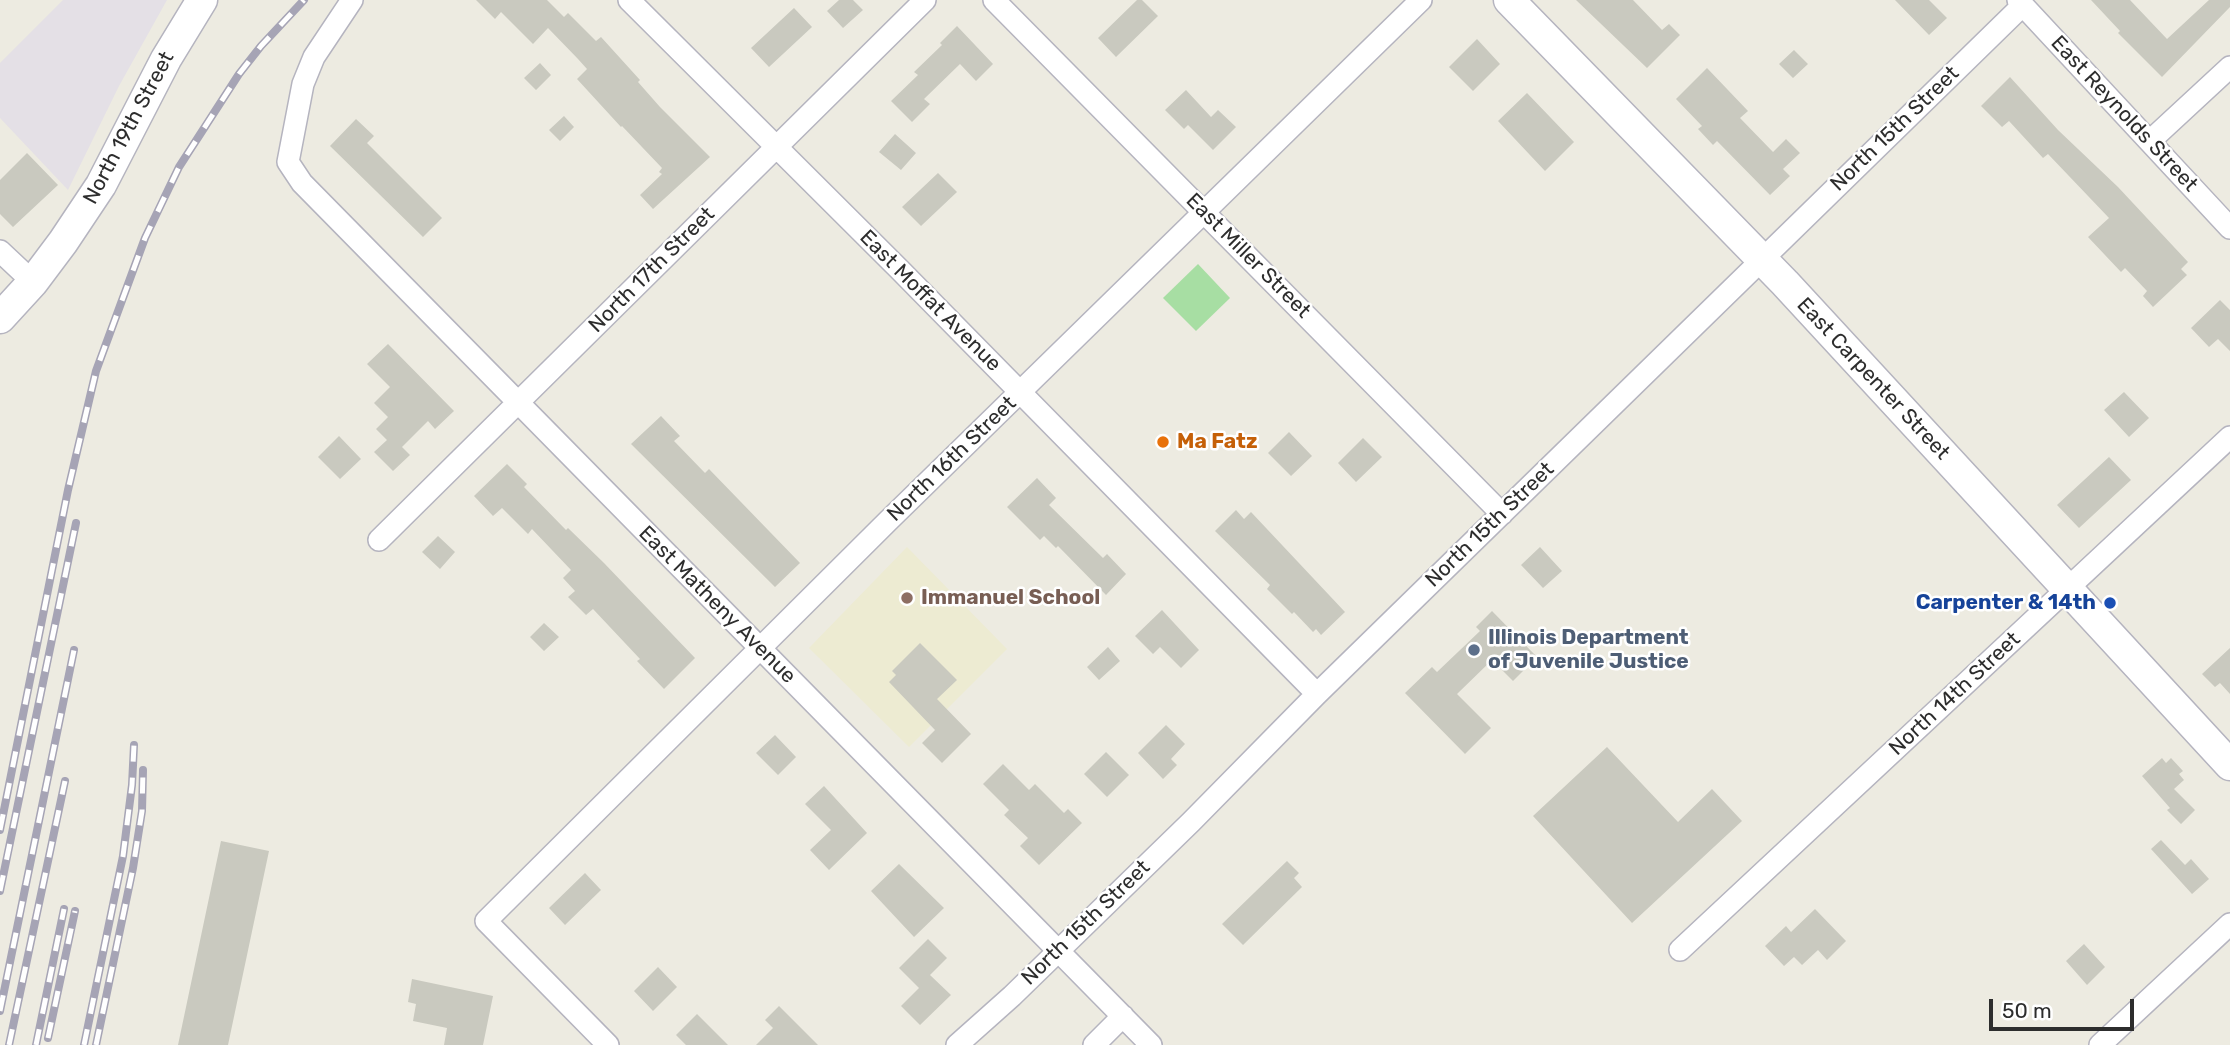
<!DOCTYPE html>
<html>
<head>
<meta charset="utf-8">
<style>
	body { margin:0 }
	#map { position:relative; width:2230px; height:1045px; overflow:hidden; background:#edebe1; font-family:Rubik,sans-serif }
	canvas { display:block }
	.scale { position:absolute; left:1989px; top:999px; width:145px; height:32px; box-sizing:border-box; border:4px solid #2d2d2d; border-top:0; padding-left:9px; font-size:21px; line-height:24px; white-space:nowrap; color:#2d2d2d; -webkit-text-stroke:5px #fff; paint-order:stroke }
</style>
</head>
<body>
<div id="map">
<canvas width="2230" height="1045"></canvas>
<div class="scale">50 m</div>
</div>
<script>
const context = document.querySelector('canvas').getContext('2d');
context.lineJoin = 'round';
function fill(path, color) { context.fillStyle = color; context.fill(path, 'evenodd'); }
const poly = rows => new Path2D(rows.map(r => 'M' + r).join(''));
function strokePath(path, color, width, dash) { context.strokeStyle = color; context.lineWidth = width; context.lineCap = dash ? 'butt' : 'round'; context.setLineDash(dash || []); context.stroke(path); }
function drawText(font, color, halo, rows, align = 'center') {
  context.font = font + ' Rubik,sans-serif'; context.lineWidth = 5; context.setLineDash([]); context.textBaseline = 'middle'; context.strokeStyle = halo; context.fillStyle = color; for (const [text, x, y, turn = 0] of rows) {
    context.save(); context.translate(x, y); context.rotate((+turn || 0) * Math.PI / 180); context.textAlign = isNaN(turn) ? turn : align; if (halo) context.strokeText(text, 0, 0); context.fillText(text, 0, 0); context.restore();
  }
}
fill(poly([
	[63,0,167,0,119,86,68,190,0,118,0,63]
]), '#e4e0e6');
fill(poly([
	[907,547,1007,649,909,747,809,648]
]), '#edebd2');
fill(poly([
	[1198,264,1230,298,1196,331,1163,298]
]), '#a7dea3');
fill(poly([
	[476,0,547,0,564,17,568,13,596,41,601,37,640,80,638,82,660,107,710,157,653,209,640,195,662,174,659,172,662,168,622,126,621,127,577,79,587,69,578,59,548,28,533,44,501,12,495,19],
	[839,0,853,0,863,10,843,28,827,11],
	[1137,0,1142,0,1158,16,1116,57,1098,38],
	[1576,0,1633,0,1662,30,1669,24,1680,35,1647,68],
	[1895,0,1929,0,1947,18,1929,35],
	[2091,0,2130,0,2167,39,2209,0,2230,0,2230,7,2162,77,2118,33,2120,31],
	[794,8,812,27,769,67,751,48],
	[957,26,993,64,976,81,960,64,924,99,930,104,912,122,891,101,918,75,914,72,942,45,940,43],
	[1477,39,1500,64,1473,91,1449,67],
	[1794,50,1808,64,1793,78,1779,64],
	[540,63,551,75,536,90,524,78],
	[1707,68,1748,111,1740,118,1773,152,1786,139,1800,153,1783,169,1790,176,1770,195,1717,141,1713,145,1698,129,1702,126,1676,99],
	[2010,77,2058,130,2118,187,2188,262,2181,269,2187,275,2153,307,2143,296,2147,291,2125,268,2121,272,2088,237,2109,218,2048,154,2043,158,2009,121,2002,127,1981,106],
	[1186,90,1211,117,1218,110,1236,127,1213,150,1188,125,1184,129,1165,110],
	[1527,93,1574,142,1545,171,1498,121],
	[564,116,574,127,560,141,549,130],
	[356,119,374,136,367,143,442,218,423,237,330,146],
	[895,134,916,153,901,170,879,152],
	[27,153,58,185,13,227,0,214,0,180],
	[938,173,957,192,921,226,902,207],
	[2220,300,2230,310,2230,351,2218,339,2209,347,2191,328],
	[388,344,454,411,435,429,428,421,402,447,410,455,393,471,374,452,387,440,376,429,388,417,374,403,390,387,367,364],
	[2124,392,2149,418,2129,437,2104,410],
	[661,416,680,436,674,441,705,473,709,469,800,563,775,587,631,444],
	[1289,432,1312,456,1291,476,1268,453],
	[339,436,361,459,340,479,318,457],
	[1363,438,1382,457,1356,482,1338,463],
	[2109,457,2131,480,2079,528,2057,505],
	[507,464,527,484,524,487,566,530,568,528,604,563,695,658,664,689,637,661,640,659,593,609,586,615,568,597,575,591,563,578,571,570,532,529,528,534,502,508,493,516,474,496],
	[1037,478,1056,498,1049,505,1103,558,1107,554,1126,574,1106,595,1058,546,1056,548,1044,536,1040,540,1007,507],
	[1236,510,1244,519,1251,512,1345,612,1321,635,1316,629,1313,632,1294,612,1292,614,1267,589,1270,585,1215,531],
	[438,536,455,552,440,569,422,552],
	[1540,547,1562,571,1543,588,1521,565],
	[1162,610,1199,650,1181,668,1160,647,1153,654,1135,636],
	[1492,611,1537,657,1513,681,1492,660,1457,694,1491,728,1465,754,1405,693,1432,667,1437,672,1480,631,1476,627],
	[544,623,559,637,544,651,530,637],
	[920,643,957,680,937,699,971,734,942,763,922,743,935,730,889,682,896,675,892,671],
	[1108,647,1120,661,1099,680,1087,667],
	[2230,648,2230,694,2220,683,2215,687,2202,674],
	[1166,725,1185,744,1171,759,1177,765,1163,779,1138,753],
	[775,735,796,757,778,775,756,753],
	[1607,747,1678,822,1712,789,1742,821,1632,923,1533,816],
	[1106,752,1129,775,1107,797,1084,774],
	[2162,758,2166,763,2171,758,2183,771,2179,774,2184,780,2174,789,2195,810,2181,824,2167,810,2170,808,2142,776],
	[1003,764,1029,790,1035,784,1064,813,1068,809,1082,823,1039,865,1020,846,1028,838,1004,815,1009,810,983,784],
	[824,786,867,833,829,870,810,850,831,830,805,804],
	[2161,840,2185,865,2191,859,2209,879,2192,894,2151,849],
	[221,841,269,851,228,1045,178,1045],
	[1287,861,1299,873,1294,878,1302,887,1243,945,1222,924],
	[899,864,944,908,914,937,871,891],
	[585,873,601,890,565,925,549,908],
	[1815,909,1846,941,1827,960,1818,950,1802,965,1794,957,1784,966,1765,946,1786,926,1791,932],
	[928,939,947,958,930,975,951,995,920,1025,901,1006,919,988,899,968],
	[2084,944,2105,967,2087,985,2066,961],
	[658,967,677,987,653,1011,634,991],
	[412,979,493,996,483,1045,444,1045,447,1028,413,1021,416,1004,408,1002],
	[779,1006,818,1045,756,1045,773,1028,765,1020],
	[697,1014,728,1045,686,1045,676,1035]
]), '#c9c9bf');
const street = poly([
	[352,0,314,57,303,84,288,162,302,183,1151,1045],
	[629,0,900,270,1317,694],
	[994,0,1502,514],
	[2018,0,2230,228],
	[2150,141,2230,67],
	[0,251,33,282],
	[379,540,925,0],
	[1680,950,2230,437],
	[608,1045,486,921,889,520,1421,0],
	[957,1045,1012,996,1191,822,1317,694,2023,5],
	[1094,1045,1123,1016],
	[2100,1045,2230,924]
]);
const secondary = poly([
	[1509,0,1785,283,2230,765],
	[0,318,33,282,63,242,101,185,166,59,202,0]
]);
strokePath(street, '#b5b4bf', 24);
strokePath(secondary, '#b5b4bf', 33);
strokePath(street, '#fff', 21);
strokePath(secondary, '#fff', 30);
const rail = poly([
	[0,830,68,490,96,371,145,238,179,167,239,74,261,46,304,0],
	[0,891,76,523],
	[0,1011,74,650],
	[48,1038,75,911],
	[9,1045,65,781],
	[36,1045,64,909],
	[84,1045,123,856,132,785,134,745],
	[96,1045,133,868,142,811,143,770]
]);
strokePath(rail, '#a6a4b5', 8);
strokePath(rail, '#fff', 5, [16]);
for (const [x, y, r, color] of [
	[1163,442,7,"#e8710a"],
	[907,598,7,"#8d6e63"],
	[2110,603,7,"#1a4fb4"],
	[1474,650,7,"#5c6f8a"]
]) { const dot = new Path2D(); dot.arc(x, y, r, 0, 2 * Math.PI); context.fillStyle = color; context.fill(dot); strokePath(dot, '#fff', 2.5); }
drawText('21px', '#2d2d2d', '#fff', [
	["East Reynolds Street",2124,114,47],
	["North 19th Street",129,128,-62],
	["North 15th Street",1895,129,-44],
	["East Miller Street",1248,256,45],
	["North 17th Street",652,270,-45],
	["East Moffat Avenue",930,301,45],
	["East Carpenter Street",1873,379,47],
	["North 16th Street",952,459,-44],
	["North 15th Street",1490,525,-44],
	["East Matheny Avenue",717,605,45],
	["North 14th Street",1955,694,-43],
	["North 15th Street",1086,923,-44]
]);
drawText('bold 21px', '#c56008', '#fff', [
	["Ma Fatz",1177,442]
], 'left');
drawText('bold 21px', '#785e54', '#fff', [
	["Immanuel School",921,598]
], 'left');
drawText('bold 21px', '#164399', '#fff', [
	["Carpenter & 14th",2096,603]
], 'right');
drawText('bold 21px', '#4e5e75', '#fff', [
	["Illinois Department",1488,638],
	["of Juvenile Justice",1488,662]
], 'left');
</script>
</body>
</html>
